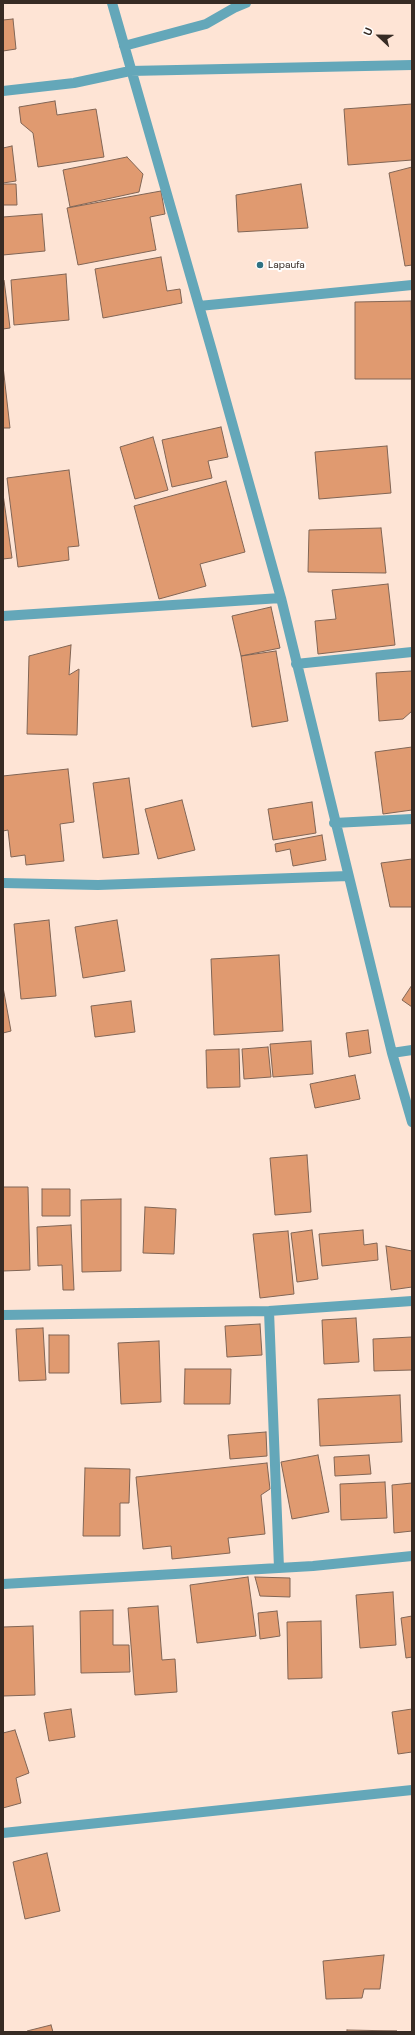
<!DOCTYPE html>
<html>
<head>
<meta charset="utf-8">
<style>
	body { margin:0 }
	#map { position:relative; width:415px; height:2035px; overflow:hidden; background:#fee4d5; font-family:"DM Sans",sans-serif }
	canvas { display:block }
	.frame { position:absolute; inset:0; border:4px solid #372b24; pointer-events:none }
	.north { position:absolute; left:359px; top:16px; width:40px; height:40px; -webkit-text-stroke:3px #fff; paint-order:stroke; rotate:292deg; font-size:11px; font-weight:700; line-height:16px; text-align:center; color:#372b24 }
	.north::after { content:''; display:block; margin:auto; width:14px; height:18px; background:#372b24; clip-path:polygon(50% 0,100% 100%,50% 72%,0 100%) }
</style>
</head>
<body>
<div id="map">
<canvas width="415" height="2035"></canvas>
<div class="frame"></div>
<div class="north">U</div>
</div>
<script>
const context = document.querySelector('canvas').getContext('2d');
context.lineJoin = 'round';
function fill(path, color) { context.fillStyle = color; context.fill(path, 'evenodd'); }
const poly = rows => new Path2D(rows.map(r => 'M' + r).join(''));
function strokePath(path, color, width, dash) { context.strokeStyle = color; context.lineWidth = width; context.lineCap = dash ? 'butt' : 'round'; context.setLineDash(dash || []); context.stroke(path); }
function drawText(font, color, halo, rows, align = 'center') {
  context.font = font + ' "DM Sans",sans-serif'; context.lineWidth = 4; context.setLineDash([]); context.textBaseline = 'middle'; context.strokeStyle = halo; context.fillStyle = color; for (const [text, x, y, turn = 0] of rows) {
    context.save(); context.translate(x, y); context.rotate((+turn || 0) * Math.PI / 180); context.textAlign = isNaN(turn) ? turn : align; if (halo) context.strokeText(text, 0, 0); context.fillText(text, 0, 0); context.restore();
  }
}
const building = poly([
	[13,19,16,49,3,51,3,20,13,19],
	[55,101,57,115,96,109,104,157,38,167,33,133,21,123,19,107,55,101],
	[412,104,412,160,348,165,344,109,412,104],
	[12,146,16,181,3,183,3,148,12,146],
	[127,157,143,174,139,192,70,207,63,170,127,157],
	[412,167,412,265,405,266,389,173,412,167],
	[3,184,16,184,17,205,3,205,3,184],
	[301,184,308,228,238,232,236,195,301,184],
	[161,191,165,214,150,217,156,250,78,265,67,208,161,191],
	[42,214,45,251,3,255,3,217,42,214],
	[161,257,167,291,180,289,182,303,103,318,95,269,161,257],
	[66,274,69,320,14,325,11,280,66,274],
	[3,280,4,280,10,328,3,329,3,280],
	[411,301,412,379,355,379,355,302,411,301],
	[3,366,10,428,3,428,3,366],
	[221,427,228,457,208,461,212,478,172,487,162,440,221,427],
	[153,437,168,490,135,499,120,447,153,437],
	[387,446,391,493,319,499,315,452,387,446],
	[69,470,79,546,68,547,69,560,18,567,7,478,69,470],
	[226,481,245,552,200,564,206,586,159,599,134,506,226,481],
	[3,494,12,558,3,559,3,494],
	[381,528,386,573,308,572,309,530,381,528],
	[388,584,395,645,318,654,315,621,336,619,332,590,388,584],
	[271,607,280,648,241,656,232,616,271,607],
	[71,645,69,675,79,669,77,735,27,734,29,656,71,645],
	[276,651,288,721,252,727,241,656,276,651],
	[412,671,412,711,403,719,379,721,376,673,412,671],
	[412,747,412,810,383,814,375,752,412,747],
	[68,769,74,822,60,824,64,861,26,865,25,855,11,857,8,830,3,831,3,776,68,769],
	[129,778,139,854,103,858,93,783,129,778],
	[182,800,195,850,158,859,145,809,182,800],
	[312,802,316,833,273,840,268,809,312,802],
	[322,835,326,860,293,866,290,849,276,852,275,844,322,835],
	[412,859,412,907,390,907,381,863,412,859],
	[49,920,56,996,21,999,14,924,49,920],
	[117,920,125,971,83,978,75,927,117,920],
	[279,955,283,1031,214,1035,211,959,279,955],
	[412,985,412,1007,402,1000,412,985],
	[3,987,11,1031,3,1033,3,987],
	[131,1001,135,1032,95,1037,91,1006,131,1001],
	[368,1030,371,1053,349,1057,346,1033,368,1030],
	[311,1041,313,1074,273,1077,270,1044,311,1041],
	[268,1047,271,1077,244,1079,242,1049,268,1047],
	[239,1049,240,1087,207,1088,206,1050,239,1049],
	[355,1075,360,1099,315,1108,310,1084,355,1075],
	[307,1155,311,1212,275,1215,270,1158,307,1155],
	[3,1187,28,1187,30,1270,3,1271,3,1187],
	[42,1189,70,1189,70,1216,42,1216,42,1189],
	[121,1199,121,1271,82,1272,81,1200,121,1199],
	[145,1207,176,1209,174,1254,143,1253,145,1207],
	[71,1225,74,1290,63,1290,62,1265,38,1266,37,1227,71,1225],
	[312,1230,318,1279,297,1282,291,1233,312,1230],
	[363,1230,364,1245,377,1243,378,1260,322,1266,319,1234,363,1230],
	[288,1231,294,1294,260,1298,253,1234,288,1231],
	[386,1246,412,1251,412,1287,391,1290,386,1246],
	[356,1318,359,1362,324,1364,322,1320,356,1318],
	[260,1324,262,1355,227,1357,225,1326,260,1324],
	[43,1328,46,1380,19,1381,16,1329,43,1328],
	[49,1335,69,1335,69,1373,49,1373,49,1335],
	[412,1337,412,1370,374,1371,373,1339,412,1337],
	[159,1341,161,1402,121,1404,118,1343,159,1341],
	[185,1369,231,1369,230,1404,184,1404,185,1369],
	[400,1395,402,1442,320,1446,318,1399,400,1395],
	[266,1432,267,1456,230,1459,228,1435,266,1432],
	[318,1455,329,1512,292,1519,281,1462,318,1455],
	[369,1455,371,1474,335,1476,334,1457,369,1455],
	[267,1463,270,1489,261,1495,265,1534,228,1538,230,1553,172,1559,171,1546,143,1549,136,1477,267,1463],
	[85,1468,130,1469,129,1503,120,1503,120,1536,83,1536,85,1468],
	[385,1482,387,1518,341,1520,340,1484,385,1482],
	[412,1483,412,1531,394,1533,392,1485,412,1483],
	[248,1577,256,1636,197,1643,190,1585,248,1577],
	[255,1577,290,1578,290,1597,260,1596,255,1577],
	[393,1592,396,1645,360,1648,356,1595,393,1592],
	[158,1606,162,1660,175,1659,177,1692,135,1695,128,1608,158,1606],
	[113,1610,113,1645,129,1645,130,1672,81,1673,80,1611,113,1610],
	[277,1611,280,1636,260,1639,258,1613,277,1611],
	[412,1616,412,1657,406,1658,401,1618,412,1616],
	[321,1621,322,1678,288,1679,287,1622,321,1621],
	[33,1626,35,1695,3,1696,3,1627,33,1626],
	[71,1709,75,1737,49,1741,44,1713,71,1709],
	[412,1709,412,1752,398,1754,392,1712,412,1709],
	[15,1730,29,1773,16,1778,21,1803,3,1808,3,1733,15,1730],
	[47,1853,60,1911,25,1919,13,1862,47,1853],
	[384,1955,380,1989,364,1989,362,1998,326,1999,323,1961,384,1955],
	[51,2025,53,2032,28,2032,27,2031,51,2025],
	[347,2030,397,2031,347,2032,347,2030]
]);
fill(building, '#e09a70');
strokePath(building, '#816555', 1);
strokePath(poly([
	[112,3,212,351,281,598,392,1053,412,1122],
	[124,46,206,24,234,8,246,3],
	[3,91,74,83,130,71,412,65],
	[199,306,412,285],
	[3,616,281,598],
	[296,664,412,652],
	[334,823,412,819],
	[3,883,98,885,348,876],
	[392,1053,412,1050],
	[269,1311,279,1568],
	[3,1315,269,1311,412,1301],
	[3,1584,313,1566,412,1556],
	[3,1833,412,1790]
]), '#64a7b9', 10);
for (const [x, y, r, color] of [
	[260,265,4,"#2f7283"]
]) { const dot = new Path2D(); dot.arc(x, y, r, 0, 2 * Math.PI); context.fillStyle = color; context.fill(dot); strokePath(dot, '#fff', 1.5); }
drawText('10px', '#372b24', '#fff', [
	["Lapaufa",268,265]
], 'left');
</script>
</body>
</html>
